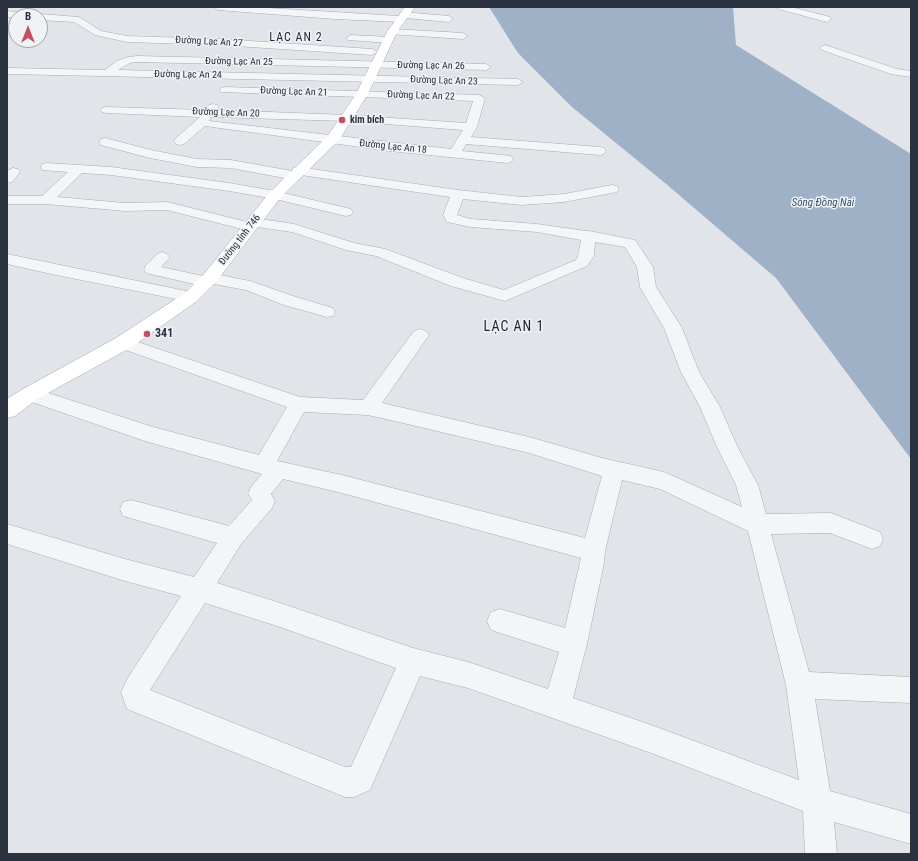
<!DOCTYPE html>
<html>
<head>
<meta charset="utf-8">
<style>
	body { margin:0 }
	#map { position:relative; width:918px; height:861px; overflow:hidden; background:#e1e4e9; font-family:"Roboto Condensed",sans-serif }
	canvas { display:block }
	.frame { position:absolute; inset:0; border:8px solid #2a323f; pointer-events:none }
	.north { position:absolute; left:8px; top:8px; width:40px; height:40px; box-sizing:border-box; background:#f0f3f6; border:1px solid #a1a6ad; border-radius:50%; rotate:0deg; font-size:11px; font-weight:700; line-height:16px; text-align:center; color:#2a323f }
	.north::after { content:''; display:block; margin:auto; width:14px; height:18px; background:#c64e5f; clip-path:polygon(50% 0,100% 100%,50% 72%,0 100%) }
</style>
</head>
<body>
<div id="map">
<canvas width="918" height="861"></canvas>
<div class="frame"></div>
<div class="north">B</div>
</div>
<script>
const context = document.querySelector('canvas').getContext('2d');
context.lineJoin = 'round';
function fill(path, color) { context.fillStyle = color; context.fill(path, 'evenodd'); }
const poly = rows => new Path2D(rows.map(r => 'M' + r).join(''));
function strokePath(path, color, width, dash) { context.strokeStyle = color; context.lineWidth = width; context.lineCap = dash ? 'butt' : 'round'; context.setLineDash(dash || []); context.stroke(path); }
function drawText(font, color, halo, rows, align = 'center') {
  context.font = font + ' "Roboto Condensed",sans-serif'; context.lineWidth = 3; context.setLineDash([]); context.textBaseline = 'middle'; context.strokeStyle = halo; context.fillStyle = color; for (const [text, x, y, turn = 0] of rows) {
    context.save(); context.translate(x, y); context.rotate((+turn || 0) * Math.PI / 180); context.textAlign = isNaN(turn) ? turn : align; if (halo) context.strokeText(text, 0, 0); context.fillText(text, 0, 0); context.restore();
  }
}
fill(poly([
	[489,7,733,7,736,45,911,154,911,459,776,278,665,183,572,107,518,53]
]), '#9eb1c7');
const minor = poly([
	[214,7,252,7,399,16,400,13,403,12,449,16,453,19,449,22,405,18,404,21,401,22,335,19,218,10,214,7],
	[777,7,791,7,830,17,831,19,827,22,778,9,777,7],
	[7,11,25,13,29,16,16,16,16,18,7,17,7,11],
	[40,14,79,17,101,31,127,36,220,39,372,49,377,52,372,55,220,45,127,42,95,35,74,22,40,20,40,16,36,16,40,14],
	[392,29,463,33,468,36,463,39,389,34,387,32,389,30,392,29],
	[351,35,389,37,394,40,389,43,348,40,346,38,351,35],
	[825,45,897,69,911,71,911,77,891,74,822,50,820,48,822,46,825,45],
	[137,56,486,64,491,67,486,70,137,62,130,63,118,70,518,79,523,82,518,85,7,74,7,68,105,70,117,61,128,57,137,56],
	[225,87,479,95,485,98,477,127,471,137,600,147,604,148,606,151,604,154,600,155,466,144,462,151,511,156,513,159,511,162,507,163,390,151,205,126,184,144,180,145,176,144,174,141,176,138,200,117,106,113,102,112,100,110,102,108,106,107,205,110,209,105,213,104,217,105,219,107,216,110,347,115,466,123,473,101,221,92,220,90,221,88,225,87],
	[211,117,347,121,463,130,451,149,209,121,211,117],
	[105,138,151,150,197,159,231,160,292,171,293,168,298,167,458,190,522,197,564,194,612,185,617,186,619,189,617,192,564,202,522,205,463,199,457,215,471,219,537,224,586,231,589,231,635,240,653,267,656,287,682,328,699,372,720,407,737,446,758,485,766,514,831,513,880,532,883,539,880,546,872,549,830,533,771,534,809,672,911,677,911,703,815,699,830,791,911,814,911,844,834,822,837,854,805,854,803,811,654,754,468,688,420,676,370,790,354,797,345,797,127,709,121,692,129,676,181,596,125,581,7,544,7,524,125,559,194,577,217,543,123,516,120,509,123,502,131,500,229,526,252,500,248,493,251,487,262,474,145,441,23,399,20,394,23,389,30,387,153,427,259,455,287,407,117,347,114,343,117,339,123,337,129,339,300,397,363,400,414,331,420,329,426,331,429,335,382,403,529,437,602,458,664,472,742,507,736,485,717,447,700,407,681,372,664,328,640,287,637,267,625,247,595,242,594,256,587,266,505,301,451,286,376,256,346,250,292,232,257,227,255,230,250,231,167,210,125,211,46,204,7,204,7,196,42,196,68,172,42,170,41,167,42,164,47,163,111,167,229,183,275,191,351,209,353,212,351,215,346,216,275,199,229,191,111,175,82,173,57,197,125,203,167,202,247,222,249,219,254,218,294,224,354,243,385,249,463,278,504,290,576,260,578,256,581,240,537,232,471,227,447,222,443,215,450,197,301,175,300,179,295,180,231,168,197,167,150,158,101,145,99,142,101,139,105,138],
	[304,412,368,415,416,426,529,453,602,476,585,538,342,475,277,461,304,412],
	[283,479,342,493,581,558,565,628,500,609,491,612,487,621,491,630,559,652,548,689,468,662,413,648,280,603,217,583,241,544,272,508,275,501,271,494,283,479],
	[622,480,660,489,748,531,786,685,799,780,654,726,573,698,587,644,604,563,605,551,622,480],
	[205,603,280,627,396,668,351,767,345,767,150,690,205,603],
	[13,168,18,169,20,172,12,182,7,183,7,171,13,168],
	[162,252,167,254,170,257,161,267,203,276,210,273,250,281,296,297,333,308,335,312,333,316,327,317,284,305,246,290,214,284,207,287,146,273,144,270,146,265,157,254,162,252],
	[7,254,191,292,197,293,199,297,197,301,191,302,56,275,7,264,7,254]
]);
const major = poly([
	[405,7,415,7,397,32,368,94,339,140,280,198,216,282,197,301,130,348,37,399,15,416,7,418,7,399,23,389,116,338,185,293,204,274,270,192,327,137,356,94,387,32,405,7]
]);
strokePath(minor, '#a6abb3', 1);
strokePath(major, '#a1a8b4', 1);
fill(minor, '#f4f5f7');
fill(major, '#fff');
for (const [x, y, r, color] of [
	[342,120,4,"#c64e5f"],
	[147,334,4,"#c64e5f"]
]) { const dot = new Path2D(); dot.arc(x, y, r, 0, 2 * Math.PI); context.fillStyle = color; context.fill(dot); strokePath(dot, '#f0f3f6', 1.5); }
drawText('10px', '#2a323f', '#f0f3f6', [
	["Đường Lạc An 27",209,42,3],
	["Đường Lạc An 25",239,62,1],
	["Đường Lạc An 26",431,66,1],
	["Đường Lạc An 24",188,75,1],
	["Đường Lạc An 23",444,81,2],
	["Đường Lạc An 21",294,92,2],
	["Đường Lạc An 22",421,96,2],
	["Đường Lạc An 20",226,113,2],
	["Đường Lạc An 18",393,147,6],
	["Đường tỉnh 746",240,240,-52]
]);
drawText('bold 10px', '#2a323f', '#f0f3f6', [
	["kim bích",350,120]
], 'left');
drawText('italic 11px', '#375071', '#f0f3f6', [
	["Sông Đồng Nai",823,203]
]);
context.letterSpacing = '1px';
drawText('12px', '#1c2330', '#f0f3f6', [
	["LẠC AN 2",296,38]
]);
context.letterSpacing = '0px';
drawText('bold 12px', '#2a323f', '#f0f3f6', [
	["341",155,334]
], 'left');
context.letterSpacing = '1px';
drawText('14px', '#1c2330', '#f0f3f6', [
	["LẠC AN 1",514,327]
]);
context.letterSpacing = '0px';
</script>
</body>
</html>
